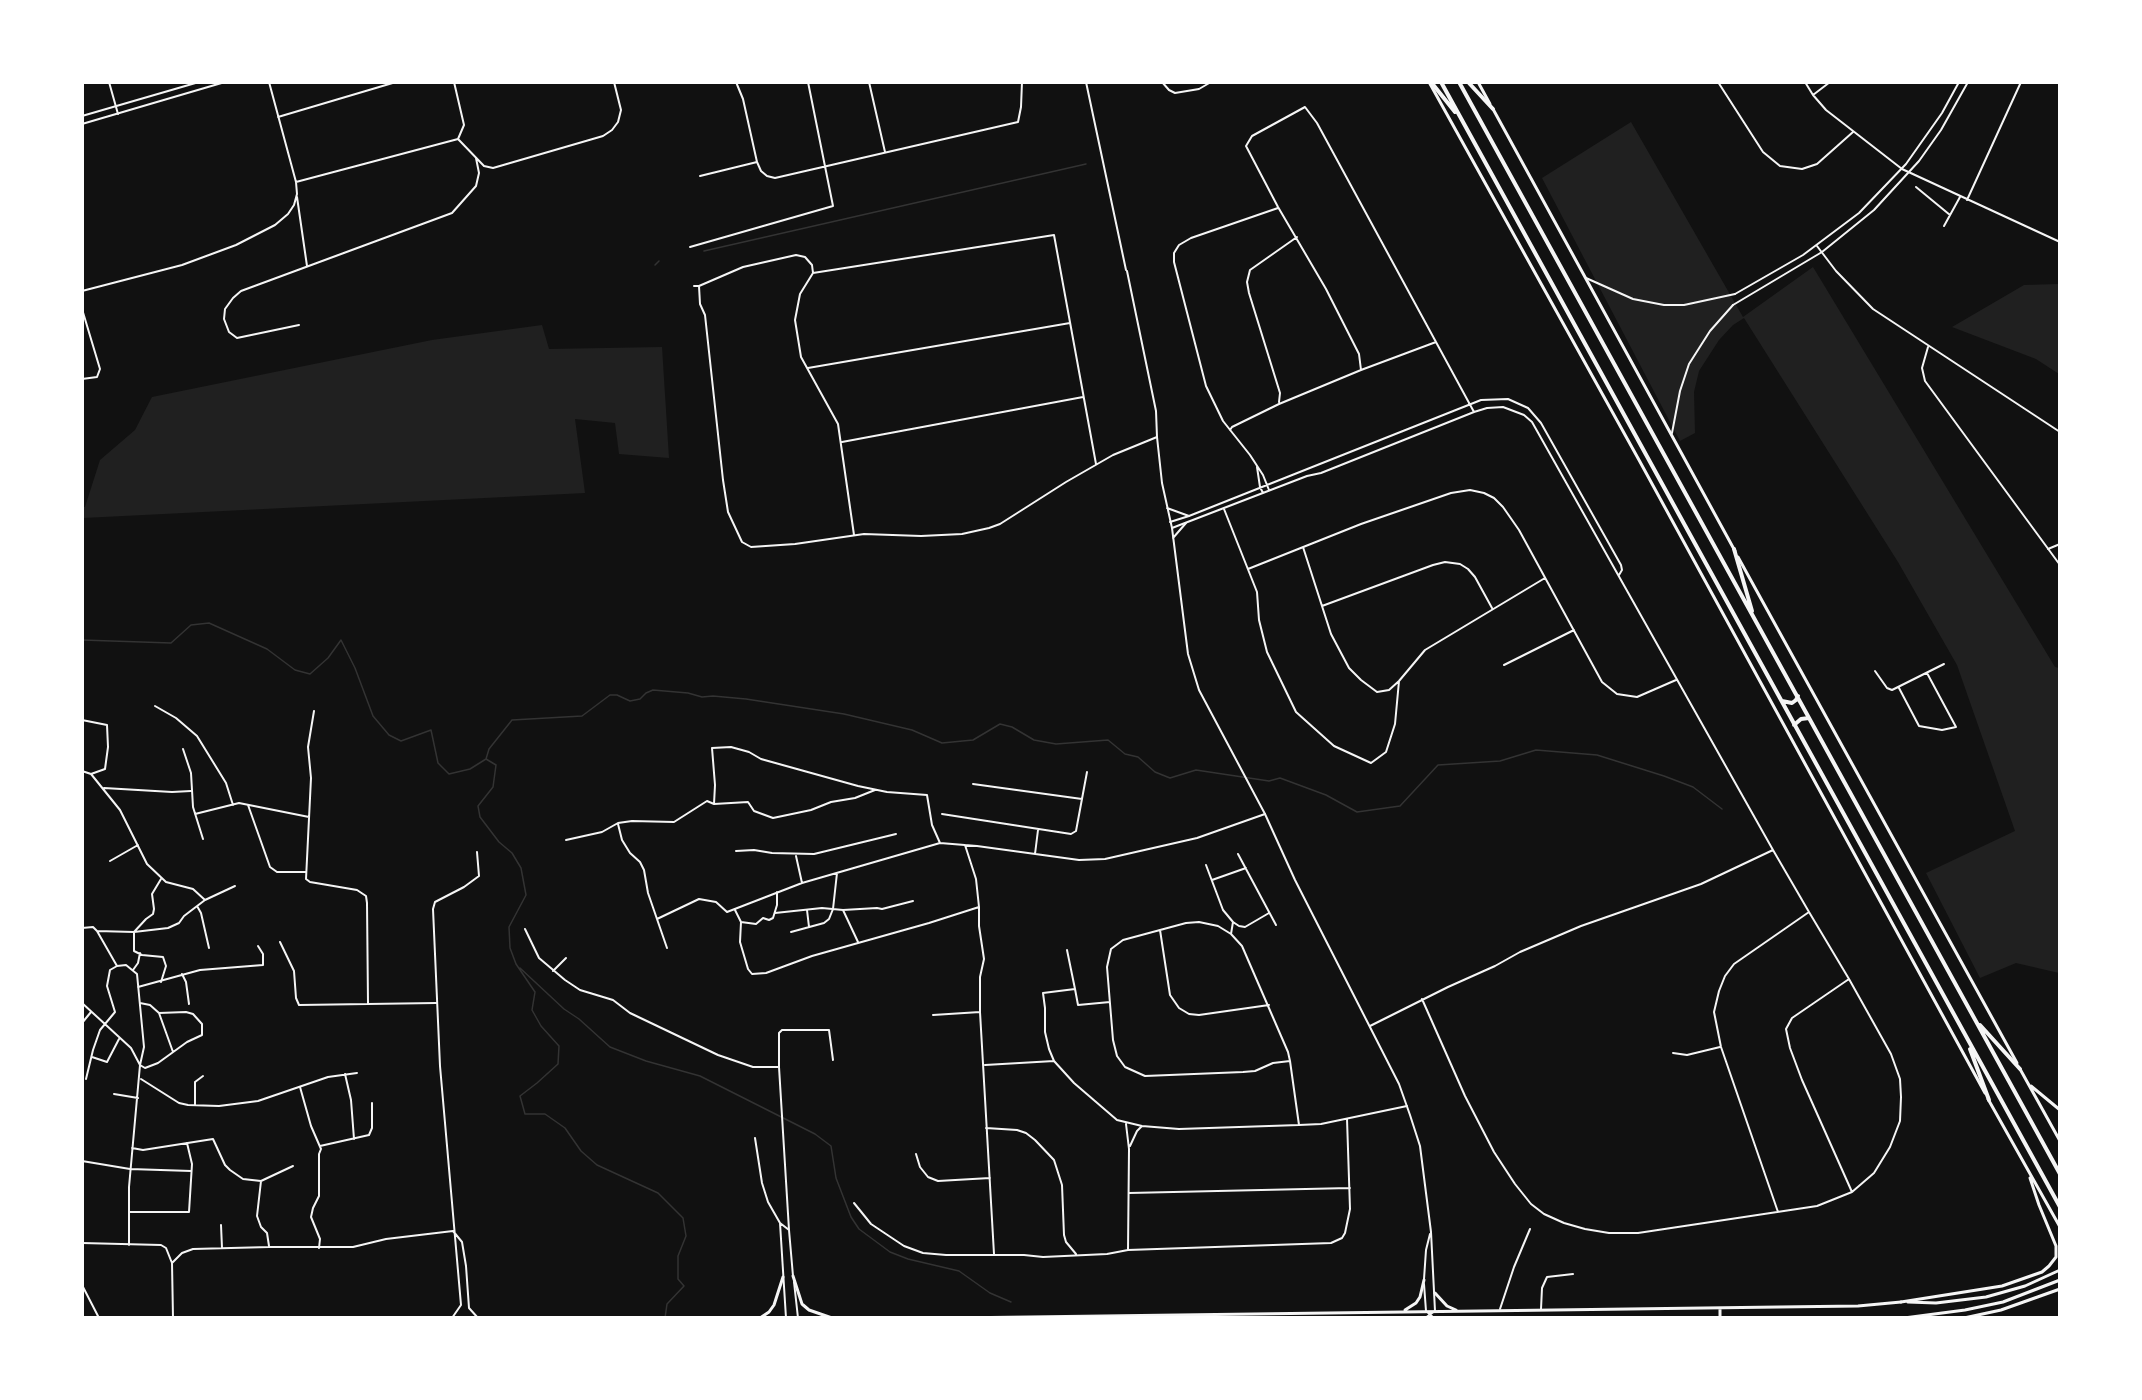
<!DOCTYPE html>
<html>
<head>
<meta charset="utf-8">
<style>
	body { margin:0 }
	#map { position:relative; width:2142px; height:1400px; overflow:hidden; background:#111; font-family:Poppins,sans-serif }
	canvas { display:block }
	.frame { position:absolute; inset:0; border:84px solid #fff; pointer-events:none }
</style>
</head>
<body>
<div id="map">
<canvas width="2142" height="1400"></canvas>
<div class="frame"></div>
</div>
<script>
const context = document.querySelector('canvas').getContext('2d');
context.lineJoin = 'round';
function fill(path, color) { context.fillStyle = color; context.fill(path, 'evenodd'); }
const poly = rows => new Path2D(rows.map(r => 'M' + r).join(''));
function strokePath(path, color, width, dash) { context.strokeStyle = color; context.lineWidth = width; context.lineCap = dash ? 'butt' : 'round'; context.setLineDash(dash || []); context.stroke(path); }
fill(poly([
	[1631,122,1743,317,1813,267,2055,667,2059,668,2059,973,2016,963,1980,978,1926,873,2015,831,1957,665,1898,562,1744,318,1733,325,1719,340,1699,371,1694,392,1695,433,1680,441,1542,178],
	[2059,284,2059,374,2036,359,1952,327,2024,285],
	[542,325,549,349,662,347,669,458,619,454,615,423,575,419,585,493,83,518,83,507,85,507,100,460,135,430,152,397,432,340]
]), '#202020');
strokePath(poly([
	[704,251,1086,164],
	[655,265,659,261],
	[82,640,171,643,191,625,209,623,267,649,295,670,310,674,328,658,341,640,355,668,373,716,389,735,401,741,431,730,438,763,449,774,470,769,486,759,496,765,493,787,478,806,480,817,499,842,512,853,521,868,526,895,509,927,510,948,516,964,535,992,532,1010,541,1026,559,1046,558,1064,537,1083,520,1096,525,1114,545,1114,565,1128,581,1151,597,1165,658,1193,683,1218,686,1236,678,1256,678,1279,684,1286,667,1304,665,1318],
	[486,759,489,749,512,720,582,716,610,695,617,695,630,701,640,699,646,693,653,690,688,693,702,697,713,696,746,699,844,714,912,730,942,743,973,740,1000,724,1012,727,1034,740,1056,744,1108,740,1125,754,1138,757,1155,772,1170,778,1196,770,1269,781,1280,778,1326,795,1357,812,1400,806,1438,765,1500,761,1536,750,1597,755,1664,776,1693,787,1722,809],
	[520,968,564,1009,579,1019,610,1047,646,1061,700,1076,815,1134,831,1146,836,1178,851,1217,859,1229,890,1252,908,1259,959,1271,990,1293,1011,1302]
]), '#333', 1.5);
strokePath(poly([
	[109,82,118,114],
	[736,82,743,99,757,162,761,171,767,176,775,178,1018,122,1021,107,1022,82],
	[869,82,885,152],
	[1162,82,1169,90,1175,93,1199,89,1211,82],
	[1718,82,1763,152,1780,166,1802,169,1817,164,1853,132],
	[1805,82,1813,95,1826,110,1902,169,2060,242],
	[1813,95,1830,82],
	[278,117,396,82],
	[458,139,484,166,493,168,603,136,612,130,618,122,621,110,614,82],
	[700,176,757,162],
	[296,182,458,139,464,125,454,82],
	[1916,187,1950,215],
	[297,197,307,266],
	[1967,200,2021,82],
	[1944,226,1960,197],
	[1817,246,1836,271,1873,309,2060,432],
	[690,247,833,206,808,82],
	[1586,278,1633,299,1664,305,1684,305,1735,294],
	[694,286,699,286,743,267,796,255,805,257,812,265,813,273],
	[699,286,700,304,705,315,723,480,728,512,742,542,751,547,795,544,864,534,921,536,962,534,989,528,1000,524,1066,482,1113,455,1157,437],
	[82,291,182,265,236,245,275,225,288,214,294,205,297,194,296,182,269,82],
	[82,309,100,369,97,377,82,379],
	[299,325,237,338,229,332,224,319,225,309,233,298,241,291,452,213,476,186,479,173,476,158],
	[1928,347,1922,368,1925,381,2060,565],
	[808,368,1070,323],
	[1361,370,1359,354,1326,289,1278,207,1246,146,1252,136,1305,107,1317,123,1474,412],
	[1279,402,1280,393,1249,293,1247,282,1250,270,1297,237],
	[1230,430,1232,427,1279,404,1361,370,1436,342],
	[1672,433,1680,391,1689,364,1710,331,1733,305],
	[842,442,1083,397],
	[1257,467,1260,487,1263,493],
	[1269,490,1263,475,1250,455,1223,421,1206,386,1174,262,1174,253,1179,245,1191,238,1278,208],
	[1224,509,1257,592,1259,620,1267,652,1296,712,1334,746,1371,763,1386,752,1395,724,1399,681],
	[1170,522,1189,516,1481,400,1508,399,1528,408,1541,423,1621,565,1622,570,1619,575],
	[1172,528,1307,476,1321,473,1474,412,1487,408,1503,407,1524,415,1532,422,1773,850],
	[854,535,838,424,801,357,795,320,800,294,813,273,1054,235,1096,464],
	[1303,547,1331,634,1349,668,1361,680,1377,692,1389,690,1399,681,1425,650,1545,578],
	[2048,549,2060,544],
	[1248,569,1361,524,1451,493,1470,490,1484,493,1494,498,1503,507,1519,530,1602,682,1617,694,1637,697,1676,680],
	[1322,606,1433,565,1445,562,1460,564,1468,569,1475,577,1492,608],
	[1504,665,1574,630],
	[1875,671,1887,688,1892,690,1944,664],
	[1899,688,1919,726,1942,730,1956,727,1927,673],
	[155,706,176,718,197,736,226,783,233,805],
	[314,711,308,747,311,778,306,879,310,882,357,890,366,896,367,903,368,1003],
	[82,720,107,725,108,747,105,769,91,774],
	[183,749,191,773,193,807,203,839],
	[82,771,91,774,120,810,147,864,166,882,193,889,205,900],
	[973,784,1082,799],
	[104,788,172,792,191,791],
	[714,804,748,802,754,811,773,818,811,810,831,802,855,798,875,790],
	[248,805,270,867,277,872,305,872],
	[195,814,239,803,309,817],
	[942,814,1071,834,1076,831,1087,772],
	[618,824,622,840,630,853,640,862,644,870,648,893,667,948],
	[566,840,602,832,618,823,632,821,674,822,707,801,714,804,715,785,712,748,731,747,749,752,761,759,858,786,887,792,927,795,932,825,940,843],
	[736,851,754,850,772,853,814,854,896,834],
	[1035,854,1038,830],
	[1238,854,1276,925],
	[796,856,802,883],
	[110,861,138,845],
	[1206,865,1223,910,1233,922,1239,926,1245,927,1269,913],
	[1212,880,1246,868],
	[82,901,83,900],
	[197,906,201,913,209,948],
	[979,907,979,926,984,959,980,977,980,1012,994,1254],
	[735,910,741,922,740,942,748,969,752,974,766,973,812,956,929,923,979,907,976,879,965,845],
	[807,910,809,927],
	[843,910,858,942],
	[775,913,822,908,843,910,877,908,882,909,913,901],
	[657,919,699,899,716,902,727,912,802,883,940,843,977,846,1079,860,1105,859,1197,838,1265,814],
	[741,922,756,924,763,918,769,920,773,918,777,905,777,892],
	[82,928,93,927,97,931,134,932,168,928,179,923,184,916,205,900,235,886],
	[525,929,539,958,565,980,580,990,613,1000,630,1013,718,1055,753,1067,779,1067,789,1230],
	[1160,930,1170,995,1179,1008,1189,1014,1199,1015,1269,1005],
	[97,931,117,966,126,965,137,974,144,1047,140,1065,145,1068,158,1063,187,1042,202,1035,202,1024,193,1014,186,1012,159,1013],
	[791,932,824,923,829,919,833,909,837,873],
	[1231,934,1233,922],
	[280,942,294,971,296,998,299,1005,436,1003],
	[1067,950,1075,989,1043,993,1045,1008,1045,1032,1049,1049,1054,1061,1074,1083,1117,1120,1142,1126,1179,1129,1299,1125],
	[133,970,138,963,140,953],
	[553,971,566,958],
	[182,974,186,982,189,1004],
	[161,982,166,966,163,957,142,955,134,951,134,932,146,919,153,914,154,909,152,894,161,879],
	[138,987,200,970,263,965,263,954,258,946],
	[1075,989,1078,1005,1110,1002],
	[1422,999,1465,1096,1494,1152,1515,1184,1531,1204,1544,1214,1564,1223,1585,1229,1609,1233,1638,1233,1817,1206,1852,1192,1874,1173,1890,1147,1900,1121,1901,1097,1900,1079,1891,1054,1849,979,1792,1018,1786,1029,1790,1048,1802,1080,1852,1192],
	[82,1003,131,1048,140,1065,129,1187,129,1245],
	[140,1003,150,1005,159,1013,173,1052],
	[933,1015,980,1012],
	[82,1023,91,1012],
	[1370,1026,1448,987,1495,966,1520,952,1581,926,1701,884,1773,850,1809,912],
	[1673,1053,1687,1055,1720,1047],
	[92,1057,107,1062,119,1039],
	[1290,1061,1273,1063,1255,1071,1243,1072,1145,1076,1125,1067,1117,1056,1113,1040,1107,967,1111,949,1123,940,1186,923,1199,922,1218,926,1231,934,1242,946,1288,1052,1290,1061,1299,1125,1321,1124,1407,1106],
	[985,1065,1054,1061],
	[779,1067,779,1033,782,1030,829,1030,833,1060],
	[345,1074,351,1100,354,1139],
	[86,1079,93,1050,100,1030,115,1012,107,986,110,970,117,966],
	[141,1079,179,1103,188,1105,219,1106,258,1101,328,1077,357,1073],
	[300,1087,311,1126,321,1149,319,1154,319,1196,313,1208,311,1217,320,1239,319,1248],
	[114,1094,138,1098],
	[195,1105,195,1082,203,1076],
	[1126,1124,1129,1149,1128,1250],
	[986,1128,1017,1130,1026,1133,1035,1140,1054,1160,1062,1185,1064,1235,1066,1242,1076,1254],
	[755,1138,762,1183,768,1202,780,1223,789,1230,793,1276],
	[320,1146,369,1135,372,1128,372,1103],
	[1130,1146,1137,1131,1142,1126],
	[132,1148,143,1150,213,1139,225,1165,230,1170,243,1179,261,1181,293,1166],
	[916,1154,920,1167,928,1177,938,1181,990,1178],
	[82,1161,130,1169,191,1171],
	[261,1181,257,1216,261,1227,267,1233,269,1246],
	[1129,1193,1350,1188],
	[854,1203,871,1224,904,1246,923,1253,946,1255,1024,1255,1043,1257,1107,1254,1128,1250,1331,1243,1342,1238,1345,1233,1350,1209,1347,1119],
	[130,1212,189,1212,192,1164,187,1143],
	[1778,1212,1721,1047,1714,1012,1719,991,1725,976,1734,964,1809,912,1849,979],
	[780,1223,786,1318],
	[221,1225,222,1248],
	[453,1231,462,1242,466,1266,469,1308,478,1318],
	[82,1243,161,1245,166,1248,172,1263,173,1318],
	[172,1263,182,1253,193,1249,269,1247,353,1247,386,1239,453,1231],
	[794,1282,798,1318],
	[82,1285,99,1318],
	[1500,1309,1514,1267,1530,1229],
	[1541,1309,1542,1288,1547,1277,1573,1274],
	[452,1318,461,1305,440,1066,433,909,435,902,464,887,479,876,477,852]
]), '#f5f5f5', 2);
strokePath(poly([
	[1086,82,1126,270],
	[82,116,199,82],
	[82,124,225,82],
	[1127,271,1156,411,1157,437,1162,483,1172,528,1188,654,1199,690,1265,814,1295,880,1399,1084,1410,1115,1420,1146,1431,1232,1435,1311,1425,1318],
	[1735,294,1803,255,1859,213,1906,164,1942,113,1959,82],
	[1733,305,1822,252,1874,210,1919,161,1941,130,1968,82],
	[1167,508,1189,516],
	[1173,538,1186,523],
	[1424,1279,1426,1250,1430,1234],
	[1424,1284,1426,1311,1434,1318]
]), '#f5f5f5', 2);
strokePath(poly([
	[793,1276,802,1304,809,1310,832,1318],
	[1435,1293,1447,1306,1456,1310],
	[1405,1310,1416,1303,1420,1297,1424,1280],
	[760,1318,769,1312,774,1305,783,1277],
	[953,1318,1779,1307,1858,1306,1901,1302],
	[1720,1318,1720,1308],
	[1774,1318,1889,1318]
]), '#f5f5f5', 3);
strokePath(poly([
	[1429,82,1639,460,1985,1093],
	[1478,82,1490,104],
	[1493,109,1735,551],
	[1738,557,2017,1063],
	[2020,1069,2060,1141],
	[2031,1086,2060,1110],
	[1988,1099,2060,1227],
	[1901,1302,2002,1286,2042,1272,2049,1266,2056,1257,2056,1246,2039,1205,2030,1178],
	[1908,1302,1936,1303,1986,1297,2025,1286,2060,1270],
	[1904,1318,1965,1310,2003,1302,2060,1280],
	[1964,1318,2001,1310,2060,1289]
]), '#f5f5f5', 3);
strokePath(poly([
	[1431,82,1455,112],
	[1441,82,2060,1207],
	[1459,82,2060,1174],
	[1468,82,1493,109],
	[1734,549,1752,611],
	[1782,701,1792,703,1796,700,1798,696],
	[1794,725,1801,719,1809,718],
	[1980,1025,2020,1069],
	[1970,1049,1989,1100]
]), '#f5f5f5', 4);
</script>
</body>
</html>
